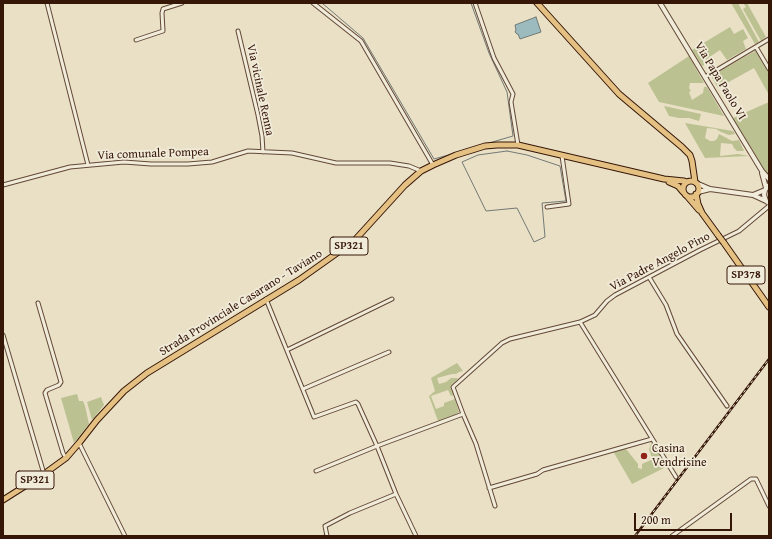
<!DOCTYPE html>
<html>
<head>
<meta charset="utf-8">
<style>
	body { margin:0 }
	#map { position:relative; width:772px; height:539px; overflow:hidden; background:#e9e0c6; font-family:"Gentium Book Plus",serif }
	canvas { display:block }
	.frame { position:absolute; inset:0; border:4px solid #361607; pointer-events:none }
	.scale { position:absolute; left:634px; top:513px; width:98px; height:18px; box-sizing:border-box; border:2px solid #361607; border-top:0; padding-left:5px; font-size:12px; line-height:14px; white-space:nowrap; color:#361607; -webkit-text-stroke:3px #f1ebda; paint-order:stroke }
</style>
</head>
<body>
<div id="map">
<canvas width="772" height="539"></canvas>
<div class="frame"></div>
<div class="scale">200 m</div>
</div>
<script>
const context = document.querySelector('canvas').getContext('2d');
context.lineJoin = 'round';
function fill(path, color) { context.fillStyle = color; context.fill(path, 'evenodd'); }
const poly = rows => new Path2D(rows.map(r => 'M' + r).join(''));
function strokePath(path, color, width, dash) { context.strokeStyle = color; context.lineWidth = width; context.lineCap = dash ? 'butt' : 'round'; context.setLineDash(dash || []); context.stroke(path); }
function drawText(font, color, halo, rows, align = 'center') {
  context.font = font + ' "Gentium Book Plus",serif'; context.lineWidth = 3.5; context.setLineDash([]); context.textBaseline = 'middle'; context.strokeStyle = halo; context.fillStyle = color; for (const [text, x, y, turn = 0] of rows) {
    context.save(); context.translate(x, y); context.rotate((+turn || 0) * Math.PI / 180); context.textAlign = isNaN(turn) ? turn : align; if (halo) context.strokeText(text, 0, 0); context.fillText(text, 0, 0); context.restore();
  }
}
fill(poly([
	[731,3,738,3,759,42,755,44],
	[743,3,747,3,766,37,761,41,743,9,746,7],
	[730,27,734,34,743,29,748,38,743,41,746,49,727,60,720,50,711,56,703,66,702,66,692,50],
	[757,50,769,71,769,95,754,68,718,88,711,76],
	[689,56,704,83,690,83,689,88,691,91,689,92,692,100,703,93,704,87,707,87,724,116,659,102,648,83],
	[769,102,769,177,733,118],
	[664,106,701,114,699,121,689,118,679,118,669,116],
	[685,123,733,131,735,134,729,135,721,132,716,129,707,128,705,138,710,141,714,141,717,139,719,134,732,141,739,140,744,151,737,151,734,148,732,144,721,143,720,156,738,154,749,156,705,158],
	[457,363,463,371,459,372,456,374,452,374,437,378,439,384,446,382,451,378,457,378,458,379,450,386,454,395,451,396,448,390,431,396,436,409,444,406,444,403,455,399,459,412,457,414,438,421,429,396,435,391,431,378],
	[77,394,79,401,83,401,85,406,89,424,74,443,61,398],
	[101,397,104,405,92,420,87,402],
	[652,441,668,466,632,484,613,451,626,449,638,464,638,468,642,469,642,464,651,460,652,458,649,449]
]), '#bcc191');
const water = poly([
	[536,17,541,32,520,39,518,34,517,34,515,32,516,30,515,25,536,17]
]);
fill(water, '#9bbbbe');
strokePath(water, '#737975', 1);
strokePath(poly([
	[322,3,363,38,434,159,452,154],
	[471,3,489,53,507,92,513,136,489,143],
	[507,151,527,155,560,166,566,201,542,203,545,237,534,242,517,208,486,211,462,162,478,155,507,151]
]), '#737975', 1);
const minor = poly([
	[47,3,88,165],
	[313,3,361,41,433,165],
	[475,3,494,58,513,94,511,102,518,145],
	[238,31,258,115,262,136,263,152],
	[136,40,163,31,162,13,163,9,182,3],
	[756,47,769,69],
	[705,77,769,39],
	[3,185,70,167,124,162,151,164,188,164,212,162,248,151,292,153,336,163,390,163,409,166,421,171],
	[547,207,569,204,562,156],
	[649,277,666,305,677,334,727,406],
	[266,299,314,417,356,402,358,404,377,446,316,471],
	[38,303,61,382,59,385,47,390,45,393,63,453,66,458],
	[580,322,676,477],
	[3,335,44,474],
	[287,350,392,299],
	[303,389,389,352],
	[463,414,476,444,495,506],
	[79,443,125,536],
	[489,488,537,474,543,470,652,439],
	[396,494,416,536],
	[326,536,327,536,325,526,350,513,396,494,377,446,463,414,453,387,502,343,510,339,580,322,595,315,607,301,615,295,700,250,739,231,769,206],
	[672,536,751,479,756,479,769,506]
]);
const tertiary = poly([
	[660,3,762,171,769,179],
	[762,173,766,188],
	[696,183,710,189,753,195,766,201],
	[769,185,765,190,764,195,766,201,769,203],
	[698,192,710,189],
	[753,195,765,190]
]);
const primary = poly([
	[537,3,619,94,682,147,690,155,692,161,695,182],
	'683 189a8 8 0 1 1 16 0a8 8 0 1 1-16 0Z',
	[669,182,678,186,683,192],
	[696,194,698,204,702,213,718,235],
	[687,196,699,210],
	[724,243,769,307],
	[3,500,44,474,66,458,79,443,97,420,124,391,147,373,299,280,354,241,405,185,421,171,433,165,456,155,485,146,497,145,518,145,664,179,684,181,687,182]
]);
strokePath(minor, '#634837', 5);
strokePath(tertiary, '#634837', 6);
strokePath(primary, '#361607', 7);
strokePath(minor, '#f1ebda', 3);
strokePath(tertiary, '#f1ebda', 4);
strokePath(primary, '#e4c083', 5);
const rail = poly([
	[635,536,769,359]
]);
strokePath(rail, '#361607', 2.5);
strokePath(rail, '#f1ebda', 1, [3]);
const primaryBridge = poly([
	[718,235,724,243]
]);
strokePath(primaryBridge, '#361607', 7, []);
strokePath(primaryBridge, '#e4c083', 5);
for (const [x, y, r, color] of [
	[644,456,4,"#8f2418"]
]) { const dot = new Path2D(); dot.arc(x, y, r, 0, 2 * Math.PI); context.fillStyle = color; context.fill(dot); strokePath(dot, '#f1ebda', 1.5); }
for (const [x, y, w] of [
	[349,246,38],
	[746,275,38],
	[35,480,38]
]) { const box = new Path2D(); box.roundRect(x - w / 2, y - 9, w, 18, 3); context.fillStyle = '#f1ebda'; context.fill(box); strokePath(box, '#361607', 1); }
drawText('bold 11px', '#361607', null, [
	["SP321",349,246],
	["SP378",746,275],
	["SP321",35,480]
]);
drawText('12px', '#361607', '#f1ebda', [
	["Via Papa Paolo VI",720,81,59],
	["Via vicinale Renna",260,90,78],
	["Via comunale Pompea",153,154,-2],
	["Via Padre Angelo Pino",660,262,-28],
	["Strada Provinciale Casarano - Taviano",241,303,-32]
]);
drawText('12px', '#361607', '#f1ebda', [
	["Casina",652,449],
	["Vendrisine",652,463]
], 'left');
</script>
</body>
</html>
